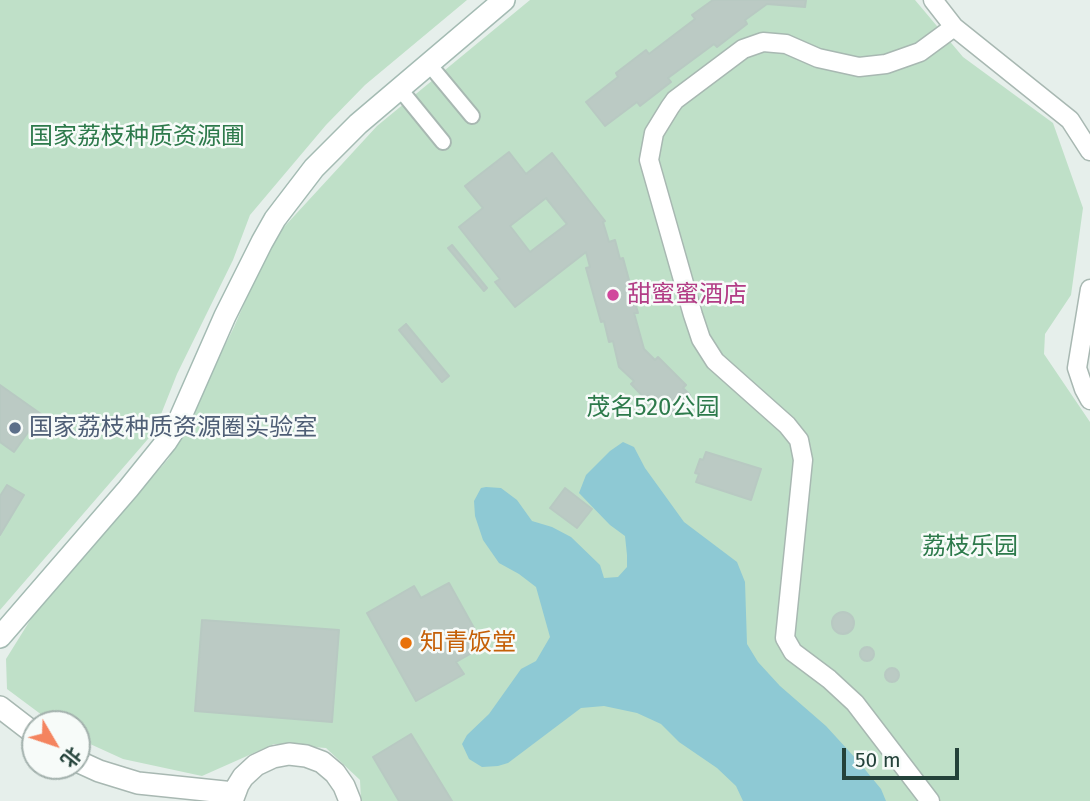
<!DOCTYPE html>
<html>
<head>
<meta charset="utf-8">
<style>
	body { margin:0 }
	#map { position:relative; width:1090px; height:801px; overflow:hidden; background:#e6efeb; font-family:"Fira Sans","Noto Sans SC",sans-serif }
	canvas { display:block }
	.north { position:absolute; left:21px; top:710px; width:70px; height:70px; box-sizing:border-box; background:#f7fbf9; border:2px solid #a3b1ad; border-radius:50%; rotate:129deg; font-size:19px; font-weight:700; line-height:28px; text-align:center; color:#24423a }
	.north::after { content:''; display:block; margin:auto; width:24px; height:32px; background:#f4845f; clip-path:polygon(50% 0,100% 100%,50% 72%,0 100%) }
	.scale { position:absolute; left:842px; top:748px; width:117px; height:32px; box-sizing:border-box; border:4px solid #24423a; border-top:0; padding-left:9px; font-size:21px; line-height:24px; white-space:nowrap; color:#24423a; -webkit-text-stroke:5px #f7fbf9; paint-order:stroke }
</style>
</head>
<body>
<div id="map">
<canvas width="1090" height="801"></canvas>
<div class="north">北</div>
<div class="scale">50 m</div>
</div>
<script>
const context = document.querySelector('canvas').getContext('2d');
context.lineJoin = 'round';
function fill(path, color) { context.fillStyle = color; context.fill(path, 'evenodd'); }
const poly = rows => new Path2D(rows.map(r => 'M' + r).join(''));
function strokePath(path, color, width, dash) { context.strokeStyle = color; context.lineWidth = width; context.lineCap = dash ? 'butt' : 'round'; context.setLineDash(dash || []); context.stroke(path); }
function drawText(font, color, halo, rows, align = 'center') {
  context.font = font + ' "Fira Sans","Noto Sans SC",sans-serif'; context.lineWidth = 5; context.setLineDash([]); context.textBaseline = 'middle'; context.strokeStyle = halo; context.fillStyle = color; for (const [text, x, y, turn = 0] of rows) {
    context.save(); context.translate(x, y); context.rotate((+turn || 0) * Math.PI / 180); context.textAlign = isNaN(turn) ? turn : align; if (halo) context.strokeText(text, 0, 0); context.fillText(text, 0, 0); context.restore();
  }
}
fill(poly([
	[0,0,467,0,365,85,326,125,250,215,233,260,177,374,154,432,0,610],
	[530,0,915,0,963,57,1053,123,1083,208,1071,295,1045,334,1044,354,1090,422,1090,801,361,801,360,780,326,748,274,744,202,776,123,759,77,738,77,724,54,724,7,689,6,659,34,614,169,458,234,327,272,240,377,126]
]), '#bfe0c8');
fill(poly([
	[623,442,634,447,645,468,684,522,737,562,745,582,747,644,758,662,780,686,826,726,858,761,881,789,886,801,743,801,736,786,717,768,679,742,661,724,637,713,604,706,581,708,508,763,498,766,482,767,469,759,462,744,467,735,489,714,521,669,536,661,550,637,536,587,519,574,499,563,483,540,475,516,474,501,481,488,486,487,501,488,517,500,532,521,552,527,571,537,600,565,604,578,618,577,627,567,627,555,625,536,610,525,579,493,586,475,610,451]
]), '#8ec9d4');
const building = poly([
	[713,0,806,0,805,7,767,4,745,20,747,24,717,47,714,44,668,78,671,82,640,106,637,102,605,126,586,102,618,77,616,73,646,50,649,54,695,19,692,15,713,0],
	[509,152,526,174,552,153,605,221,603,222,609,242,615,240,620,259,623,258,638,313,634,313,644,349,655,360,658,357,686,385,683,388,690,395,669,416,662,409,658,412,631,384,634,381,619,367,613,341,609,342,604,321,601,322,586,268,590,267,586,252,515,307,495,282,500,279,459,227,483,208,465,186,509,152],
	[546,198,567,224,530,252,510,226,546,198],
	[452,245,487,288,484,291,448,248,452,245],
	[406,324,449,376,442,382,399,330,406,324],
	[0,385,41,414,14,452,0,442,0,385],
	[706,452,761,469,751,500,696,482,699,474,695,473,700,459,703,460,706,452],
	[7,485,24,495,0,535,0,496,7,485],
	[565,488,592,509,577,528,550,508,565,488],
	[449,583,484,646,456,662,464,674,416,701,367,613,414,586,421,598,449,583],
	'832 623a11 11 0 1 1 22 0a11 11 0 1 1-22 0Z',
	[202,620,339,630,332,722,195,711,202,620],
	'860 654a7 7 0 1 1 14 0a7 7 0 1 1-14 0Z',
	'885 675a7 7 0 1 1 14 0a7 7 0 1 1-14 0Z',
	[411,734,452,801,399,801,373,757,411,734]
]);
fill(building, '#bbcac4');
strokePath(building, '#b8c9c2', 2);
const pedestrian = poly([
	[428,63,472,116],
	[399,88,443,142]
]);
const minor = poly([
	[933,0,954,27,1070,120,1090,151],
	[1090,289,1077,368,1084,389,1090,400],
	[930,801,855,703,829,679,793,652,785,638,803,460,799,440,787,425,715,361,701,339,693,315,649,160,654,133,670,107,675,100,743,49,763,42,786,44,818,58,859,67,886,64,920,52,954,27]
]);
const tertiary = poly([
	[0,707,35,734],
	[77,761,99,771,138,783,234,793],
	[232,801,238,785,243,777,256,765,273,757,289,754,306,756,322,762,335,773,344,786,350,801]
]);
const secondary = poly([
	[0,637,128,489,166,442,177,425,225,316,262,242,275,219,314,168,358,124,504,0]
]);
strokePath(pedestrian, '#a8b8b2', 18);
strokePath(minor, '#a8b8b2', 21);
strokePath(tertiary, '#a8b8b2', 24);
strokePath(secondary, '#a4bbb3', 24);
strokePath(pedestrian, '#fff', 14);
strokePath(minor, '#fff', 18);
strokePath(tertiary, '#fff', 21);
strokePath(secondary, '#fff', 21);
for (const [x, y, r, color] of [
	[613,295,7,"#d1479c"],
	[15,428,7,"#5c6f8a"],
	[406,643,7,"#e8710a"]
]) { const dot = new Path2D(); dot.arc(x, y, r, 0, 2 * Math.PI); context.fillStyle = color; context.fill(dot); strokePath(dot, '#f7fbf9', 2.5); }
drawText('24px', '#2d7a4b', '#f7fbf9', [
	["国家荔枝种质资源圃",137,137],
	["茂名520公园",653,408],
	["荔枝乐园",970,547]
]);
drawText('24px', '#b23c85', '#f7fbf9', [
	["甜蜜蜜酒店",627,295]
], 'left');
drawText('24px', '#4e5e75', '#f7fbf9', [
	["国家荔枝种质资源圈实验室",29,428]
], 'left');
drawText('24px', '#c56008', '#f7fbf9', [
	["知青饭堂",420,643]
], 'left');
</script>
</body>
</html>
